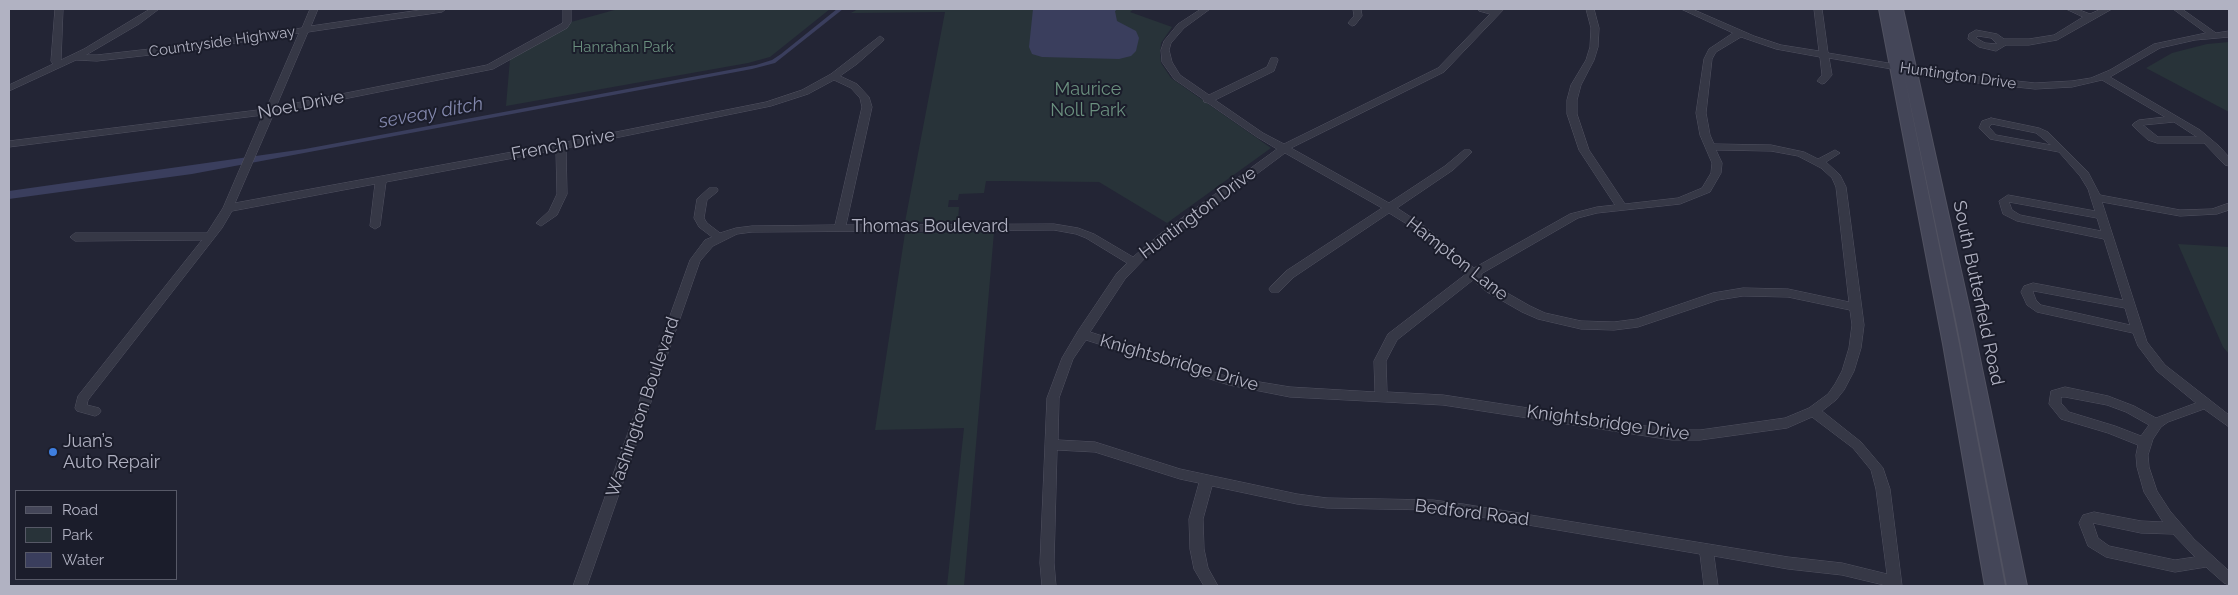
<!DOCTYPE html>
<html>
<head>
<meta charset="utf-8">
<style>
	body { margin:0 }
	#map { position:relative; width:2238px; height:595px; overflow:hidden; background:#232535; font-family:Raleway,sans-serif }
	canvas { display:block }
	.frame { position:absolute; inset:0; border:10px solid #b1b2c2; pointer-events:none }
	.legend { position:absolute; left:15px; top:490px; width:162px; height:90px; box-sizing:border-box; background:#1b1d2b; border:1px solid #575967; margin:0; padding:6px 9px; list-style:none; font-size:15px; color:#b1b2c2 }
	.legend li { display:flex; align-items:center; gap:10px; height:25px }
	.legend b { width:25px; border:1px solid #575967 }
</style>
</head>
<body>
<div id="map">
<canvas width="2238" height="595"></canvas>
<div class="frame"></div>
<ul class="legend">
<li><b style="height:6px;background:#444658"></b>Road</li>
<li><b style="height:14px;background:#283339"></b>Park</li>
<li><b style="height:14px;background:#3a3e5d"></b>Water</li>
</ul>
</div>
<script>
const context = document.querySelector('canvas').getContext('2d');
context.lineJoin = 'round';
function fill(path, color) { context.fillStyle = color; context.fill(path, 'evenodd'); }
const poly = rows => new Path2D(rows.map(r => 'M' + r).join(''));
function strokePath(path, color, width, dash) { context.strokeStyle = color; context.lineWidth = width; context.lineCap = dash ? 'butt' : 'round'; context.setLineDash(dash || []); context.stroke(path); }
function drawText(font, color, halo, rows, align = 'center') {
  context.font = font + ' Raleway,sans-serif'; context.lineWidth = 4; context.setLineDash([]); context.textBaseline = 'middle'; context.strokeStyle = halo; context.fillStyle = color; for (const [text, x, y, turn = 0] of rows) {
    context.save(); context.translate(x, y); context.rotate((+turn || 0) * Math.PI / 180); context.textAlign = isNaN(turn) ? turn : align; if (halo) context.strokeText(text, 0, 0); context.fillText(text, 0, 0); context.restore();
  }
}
fill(poly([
	[618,9,830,9,770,57,748,63,506,106,510,59,571,22],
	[858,9,1134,9,1130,12,1172,27,1161,43,1160,54,1161,63,1171,78,1271,148,1167,223,1099,182,998,181,986,181,984,193,959,194,958,200,949,200,948,207,959,207,958,221,905,222,945,12,851,13],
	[2229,42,2229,112,2146,68,2172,53,2207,44],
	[994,232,964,586,947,586,964,428,875,430,905,233],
	[2178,244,2229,247,2229,354,2223,347]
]), '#283339');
fill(poly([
	[837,9,843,9,775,63,752,69,192,174,9,199,9,191,305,149,756,65,772,60,781,54],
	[1033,9,1118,9,1115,11,1117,21,1136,31,1139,38,1136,51,1131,56,1119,59,1042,57,1032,54,1029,47]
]), '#3a3e5d');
const minor = poly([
	[55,9,63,9,61,60,84,49,150,9,159,9,139,24,86,55,97,55,185,45,302,28,310,9,318,9,311,26,427,9,446,9,442,12,308,32,276,107,487,65,561,24,563,22,563,9,571,9,571,22,567,28,493,69,274,113,235,203,561,143,766,102,802,90,831,74,880,36,884,39,883,41,857,64,840,76,857,84,869,97,872,107,846,225,1054,224,1078,228,1094,234,1133,257,1160,234,1277,149,1257,137,1208,103,1204,102,1203,99,1174,79,1162,62,1161,50,1164,41,1178,24,1201,9,1210,9,1184,28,1171,43,1169,50,1172,62,1180,75,1209,95,1267,67,1271,58,1277,58,1278,60,1274,71,1215,100,1263,133,1284,144,1438,68,1490,14,1479,11,1478,9,1504,9,1444,72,1291,148,1389,203,1445,166,1464,150,1470,150,1472,152,1470,154,1453,170,1397,208,1423,225,1474,268,1570,214,1597,207,1615,205,1579,150,1567,114,1567,100,1571,85,1586,60,1590,47,1591,28,1586,9,1594,9,1599,28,1598,47,1594,60,1581,85,1577,100,1577,114,1589,150,1625,204,1678,198,1702,188,1711,173,1712,163,1700,135,1696,113,1704,59,1709,49,1733,33,1681,9,1692,9,1754,36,1781,45,1819,51,1814,9,1822,9,1828,53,1960,75,2035,83,2072,81,2091,78,2110,70,2154,44,2206,33,2173,9,2182,9,2216,33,2229,31,2229,37,2195,40,2160,48,2110,77,2200,130,2219,146,2229,157,2229,166,2225,165,2204,143,2157,143,2148,140,2134,127,2132,125,2134,123,2139,120,2165,117,2102,80,2072,87,2035,89,1960,81,1829,58,1832,75,1825,83,1822,84,1817,81,1822,75,1820,57,1776,49,1741,37,1716,52,1712,59,1706,113,1710,135,1714,144,1771,145,1804,152,1818,159,1835,150,1840,153,1826,162,1840,175,1846,187,1864,325,1861,348,1854,371,1844,390,1836,400,1822,411,1861,442,1883,468,1890,489,1902,586,1888,586,1842,575,1788,569,1714,556,1718,586,1704,586,1700,554,1463,514,1433,510,1327,508,1297,504,1212,486,1203,519,1204,549,1208,568,1218,586,1204,586,1194,569,1190,549,1189,519,1199,483,1180,479,1095,452,1057,450,1054,563,1056,586,1042,586,1040,563,1047,398,1062,358,1078,331,1117,273,1127,263,1086,238,1076,234,1054,230,752,232,737,234,713,246,700,261,587,586,573,586,690,260,705,240,712,237,699,227,694,218,697,199,709,188,717,188,718,190,717,192,707,200,704,218,707,223,720,233,736,228,752,226,835,225,862,107,860,98,851,88,834,80,808,94,771,106,566,148,567,194,557,215,541,226,536,223,549,211,557,194,556,150,386,182,380,226,375,229,370,226,375,184,232,211,222,228,88,400,87,405,99,408,101,411,99,414,95,416,77,411,75,408,78,396,202,240,75,241,70,237,75,233,207,233,223,208,263,115,9,147,9,141,266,109,299,33,185,51,97,61,76,60,9,91,9,85,53,64,51,61,55,9],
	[2174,122,2197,137,2158,137,2143,125,2174,122],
	[1716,150,1771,151,1798,156,1821,168,1832,178,1836,187,1849,302,1788,289,1743,288,1713,293,1637,319,1614,322,1581,321,1545,313,1530,306,1495,286,1481,274,1578,218,1597,213,1680,204,1710,192,1721,173,1722,163,1716,150],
	[1285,153,1382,208,1286,271,1271,286,1269,289,1271,292,1279,292,1294,277,1389,213,1415,229,1466,274,1388,334,1374,361,1375,392,1290,387,1229,377,1090,332,1125,279,1147,256,1285,153],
	[1473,280,1487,292,1522,312,1538,319,1581,329,1614,330,1638,327,1718,300,1743,296,1788,297,1850,310,1852,325,1849,348,1842,371,1835,384,1828,394,1809,408,1785,418,1700,430,1672,430,1443,395,1387,392,1386,361,1397,340,1473,280],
	[1086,340,1229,385,1290,397,1443,405,1672,440,1700,440,1787,428,1812,417,1853,448,1871,470,1876,489,1887,574,1842,563,1788,557,1463,504,1433,500,1327,498,1297,494,1180,469,1095,442,1058,440,1059,398,1073,359,1086,340],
	[1353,9,1361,9,1362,16,1355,25,1352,26,1348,23,1354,16,1353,9],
	[2066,9,2077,9,2090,14,2101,9,2112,9,2057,40,2029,45,2006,45,1996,51,1979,47,1968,39,1969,34,1976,30,1997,34,2004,39,2029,39,2054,35,2083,17,2066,9],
	[1978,36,1991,38,1997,44,1985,43,1976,38,1978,36],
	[1991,118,2039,128,2048,132,2088,172,2100,195,2180,210,2212,209,2229,203,2229,210,2217,214,2180,216,2102,202,2147,342,2165,365,2229,415,2229,427,2204,409,2168,422,2161,427,2153,439,2148,455,2149,467,2157,491,2170,511,2194,539,2229,571,2229,585,2224,583,2206,567,2175,572,2106,557,2088,546,2079,523,2083,515,2094,512,2141,521,2163,522,2144,492,2137,467,2136,455,2138,445,2108,433,2061,419,2049,404,2051,391,2065,387,2108,396,2134,406,2156,418,2196,403,2157,371,2138,346,2133,333,2037,312,2027,305,2021,292,2024,286,2033,283,2123,300,2104,239,2017,221,2003,214,1999,201,2008,195,2095,211,2088,189,2080,176,2059,152,1990,139,1979,128,1982,121,1991,118],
	[1992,124,2036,133,2051,145,1996,135,1989,127,1992,124],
	[2009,202,2097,218,2101,231,2020,215,2012,210,2009,202],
	[2034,291,2125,308,2130,325,2041,305,2036,300,2033,292,2034,291],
	[2061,397,2065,397,2107,405,2126,412,2149,425,2141,436,2115,426,2069,412,2061,403,2061,397],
	[2093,523,2141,533,2173,534,2195,557,2175,560,2109,546,2098,538,2093,523]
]);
const secondary = poly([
	[1879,9,1903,9,1973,325,2027,586,2007,586,1957,325,1904,74,1959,344,2005,586,1985,586,1943,344,1879,9]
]);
strokePath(minor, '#515261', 1);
strokePath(secondary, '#515261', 2);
fill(minor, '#363846');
fill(secondary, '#444658');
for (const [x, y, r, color] of [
	[53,452,5,"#3f7fe0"]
]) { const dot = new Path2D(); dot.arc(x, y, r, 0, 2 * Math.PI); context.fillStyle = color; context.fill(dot); strokePath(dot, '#1b1d2b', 2); }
drawText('15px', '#b1b2c2', '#1b1d2b', [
	["Countryside Highway",222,42,-8],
	["Huntington Drive",1958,76,8]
]);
drawText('15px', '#6b907f', '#1b1d2b', [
	["Hanrahan Park",623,47]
]);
drawText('18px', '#6b907f', '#1b1d2b', [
	["Maurice",1088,90],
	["Noll Park",1088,111]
]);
drawText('18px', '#b1b2c2', '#1b1d2b', [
	["Noel Drive",301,105,-11],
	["French Drive",563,145,-11],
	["Huntington Drive",1198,213,-37],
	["Thomas Boulevard",930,227],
	["Hampton Lane",1457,259,38],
	["South Butterfield Road",1978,293,78],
	["Knightsbridge Drive",1179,363,16],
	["Washington Boulevard",643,407,-71],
	["Knightsbridge Drive",1608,423,8],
	["Bedford Road",1472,513,7]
]);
drawText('18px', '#b1b2c2', '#1b1d2b', [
	["Juan’s",63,442],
	["Auto Repair",63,463]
], 'left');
drawText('italic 19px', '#8388ad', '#1b1d2b', [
	["seveay ditch",431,113,-10]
]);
</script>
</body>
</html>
